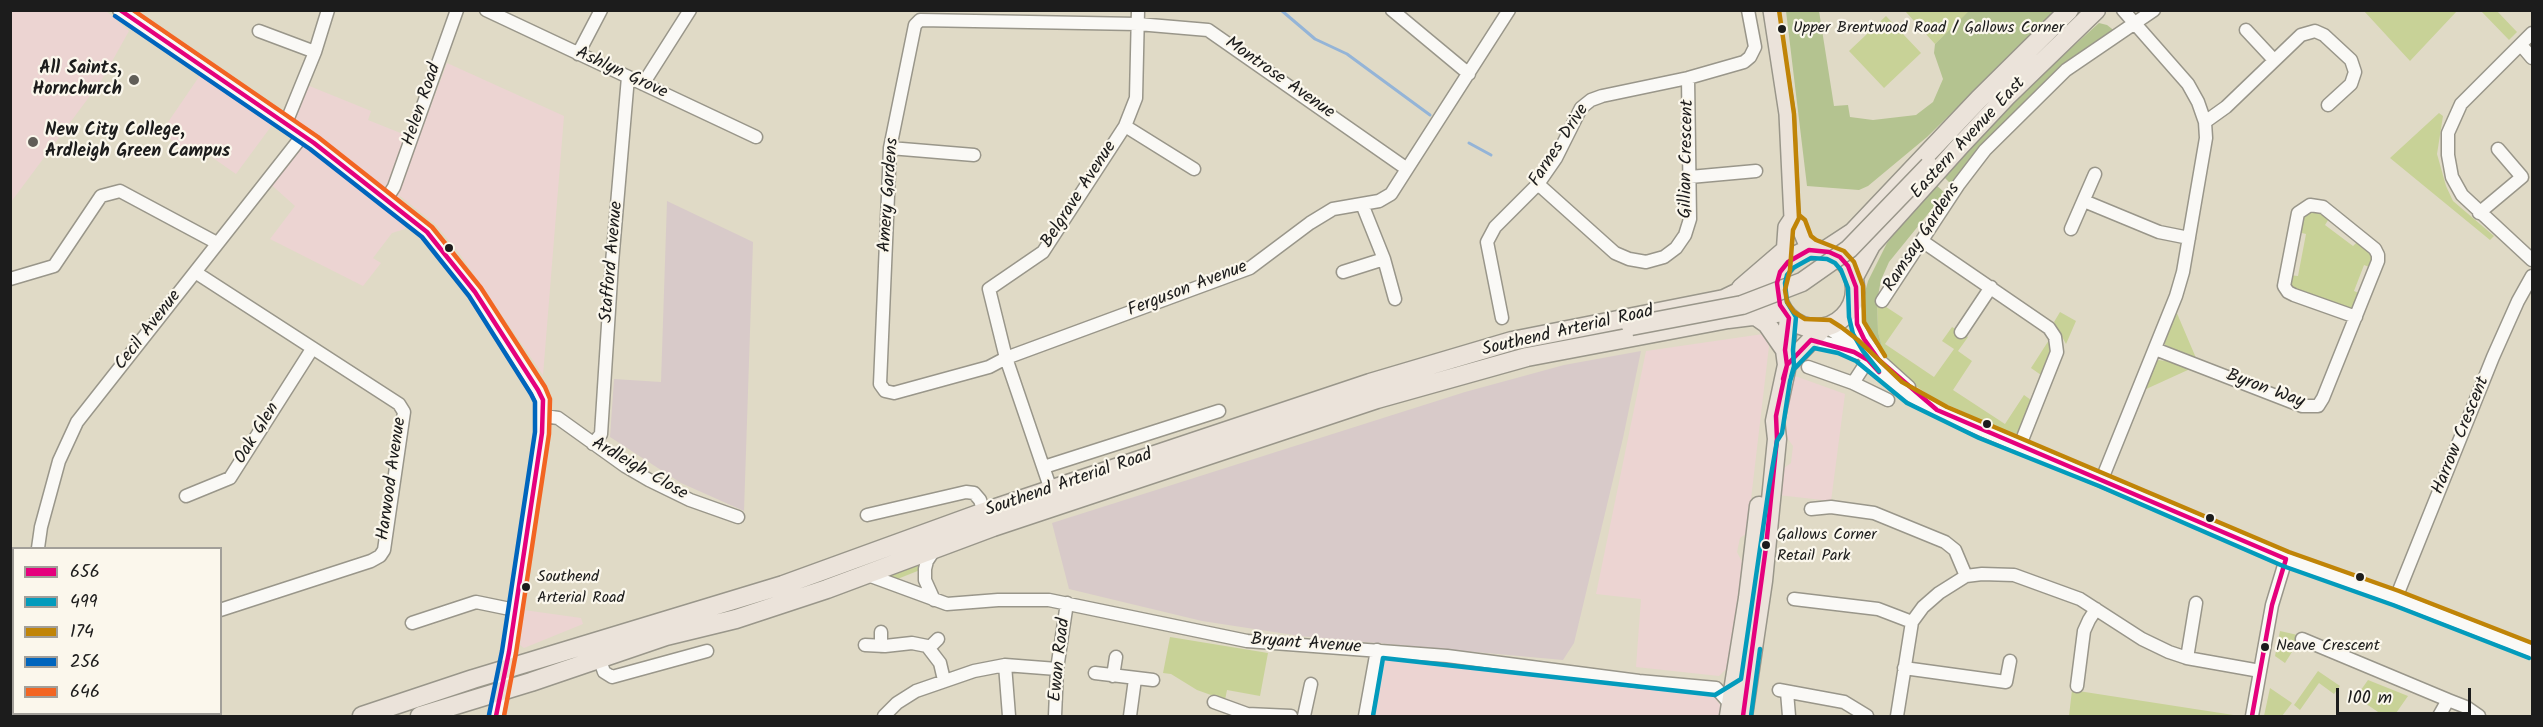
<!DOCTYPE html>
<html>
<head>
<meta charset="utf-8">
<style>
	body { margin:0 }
	#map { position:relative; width:2543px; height:727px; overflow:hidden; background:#e0dac6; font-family:Kalam,sans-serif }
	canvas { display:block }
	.frame { position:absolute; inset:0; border:12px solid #1c1c1c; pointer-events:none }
	.legend { position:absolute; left:12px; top:547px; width:210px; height:168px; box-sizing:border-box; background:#fbf7ec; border:2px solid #a29f99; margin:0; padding:8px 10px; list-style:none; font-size:18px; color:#1c1c1c }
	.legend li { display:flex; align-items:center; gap:12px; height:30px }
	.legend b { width:30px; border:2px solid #a29f99 }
	.scale { position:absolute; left:2336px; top:688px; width:135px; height:27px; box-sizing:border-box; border:3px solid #1c1c1c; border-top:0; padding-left:8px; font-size:18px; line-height:21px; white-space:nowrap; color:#1c1c1c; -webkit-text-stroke:4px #fbf7ec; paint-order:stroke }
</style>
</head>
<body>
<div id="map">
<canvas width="2543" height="727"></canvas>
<div class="frame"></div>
<ul class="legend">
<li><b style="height:8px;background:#e5007d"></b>656</li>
<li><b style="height:8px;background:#039bbc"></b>499</li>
<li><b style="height:8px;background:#c08407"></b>174</li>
<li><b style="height:8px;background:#0065bd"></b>256</li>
<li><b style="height:8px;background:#f26522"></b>646</li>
</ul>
<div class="scale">100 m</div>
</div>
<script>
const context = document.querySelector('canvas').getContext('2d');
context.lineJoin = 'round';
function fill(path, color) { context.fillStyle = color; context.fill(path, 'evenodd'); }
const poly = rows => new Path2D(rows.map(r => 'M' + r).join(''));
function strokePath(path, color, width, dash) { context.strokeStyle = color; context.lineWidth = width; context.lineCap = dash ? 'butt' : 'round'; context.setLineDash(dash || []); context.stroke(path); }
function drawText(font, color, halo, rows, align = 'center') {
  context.font = font + ' Kalam,sans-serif'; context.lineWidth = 4.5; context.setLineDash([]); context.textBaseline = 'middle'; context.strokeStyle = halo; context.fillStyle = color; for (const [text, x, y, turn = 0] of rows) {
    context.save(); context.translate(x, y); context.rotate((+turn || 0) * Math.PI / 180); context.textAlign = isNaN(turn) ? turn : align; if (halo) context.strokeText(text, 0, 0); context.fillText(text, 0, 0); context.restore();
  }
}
fill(poly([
	[11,10,106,11,129,31,101,81,11,202],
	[447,63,564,116,543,375,459,253,436,225,400,196,397,206,411,218,405,229,392,233,373,258,381,263,363,286,270,239,295,206,267,181,303,135,286,123,302,83,371,111,368,120,418,140],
	[205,68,278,117,236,174,193,144,186,154,162,131],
	[1763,334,1769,346,1747,533,1740,538,1737,552,1742,562,1730,665,1719,676,1636,667,1641,599,1596,594,1646,351],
	[1795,376,1845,394,1831,501,1778,495,1784,468,1791,463,1793,446,1786,436,1789,402],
	[524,610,581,618,583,624,524,648,520,645],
	[1384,653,1395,657,1714,697,1721,706,1719,716,1374,716]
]), '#ecd4d2');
fill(poly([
	[667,201,753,242,744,511,681,483,610,437,614,379,661,382],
	[1641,351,1623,438,1574,643,1563,660,1300,636,1202,621,1069,589,1052,523,1465,392,1564,365]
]), '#d8cac9');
fill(poly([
	[1905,11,1970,11,1935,44],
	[2364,11,2457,11,2410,61],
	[2481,11,2497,11,2517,32,2509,40],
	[1886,16,1921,53,1884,88,1849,51],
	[2439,113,2443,116,2437,154,2446,186,2453,201,2494,236,2490,240,2390,158],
	[2312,208,2330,217,2325,225,2353,246,2359,240,2373,252,2372,268,2364,265,2354,291,2361,294,2354,307,2349,309,2298,293,2288,284,2289,275,2298,276,2306,234,2298,232,2303,214],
	[1877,301,1903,318,1885,344,1934,377,1954,349,1942,341,1952,327,1968,337,1958,351,1972,361,1953,390,2005,424,2024,395,2031,400,2019,432,2016,434,2008,432,1935,399,1904,378,1884,354,1878,332],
	[2176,311,2196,358,2165,345,2164,339],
	[2060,312,2076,321,2066,344,2054,322],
	[2049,340,2051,347,2041,375,2031,368],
	[2158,360,2166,361,2190,369,2144,390,2155,363],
	[921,562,920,570,895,580,887,577,886,575],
	[2280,631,2302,636,2285,663,2275,656],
	[1170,637,1268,653,1260,696,1227,690,1225,700,1197,690,1171,674,1163,673],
	[2318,671,2340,686,2334,694,2319,683,2300,710,2294,705],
	[2368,680,2408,696,2394,716,2384,716,2356,697],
	[2270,688,2292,703,2282,716,2264,716],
	[2072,690,2143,701,2240,716,2069,716]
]), '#c8d297');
fill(poly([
	[1786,11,1819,11,1834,106,1848,105,1850,117,1873,120,1916,115,1933,102,1943,79,1934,53,1935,44,1969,11,2056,11,1927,137,1868,186,1859,190,1807,186],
	[2099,23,2107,25,2116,32,2072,62,1952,185,1943,176,2039,77],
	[1935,184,1945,193,1889,262,1881,280,1877,301,1878,332,1884,354,1881,354,1867,334,1862,320,1862,303,1868,281,1887,243]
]), '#b4c390');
strokePath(poly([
	[1281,10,1315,39,1347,54,1430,115],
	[1469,143,1491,155]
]), '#94b4d7', 3);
const minor = poly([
	[119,10,314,143,427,232,475,292,538,390,543,400,542,433,509,652,496,716],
	[486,10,756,137],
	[1392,10,1469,74],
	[2246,30,2274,60],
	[259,31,315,52],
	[2532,33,2461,104,2448,133,2448,155,2452,177,2462,195,2532,260],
	[2521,45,2532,58],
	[578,54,601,10],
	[643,84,690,10],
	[2205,122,2226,107,2301,35,2315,31,2324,35,2351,60,2355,72,2351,84,2328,105],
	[286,123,315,52,328,10],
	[1125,126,1194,169],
	[890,148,974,155],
	[1407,169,1208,30,1138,24,920,20,915,25,890,148,880,384,885,391,894,393,989,367,1006,358,1250,268,1310,223,1333,209,1379,201,1391,194,1407,169,1509,10],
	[1690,177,1756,171],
	[1538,184,1615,253,1629,259,1646,262,1664,257,1676,248,1685,235,1690,219,1688,78],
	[387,198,394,187,457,10],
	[2084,201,2159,232,2189,238],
	[2479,213,2522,177,2498,149],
	[2071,229,2095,174],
	[1922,241,2049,328,2055,337,2057,352,2020,445],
	[1384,259,1395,299],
	[195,272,399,404,404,412,384,550,380,556,371,561,220,610],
	[1343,272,1384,259,1362,204],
	[10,279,54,266,101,196,120,191,217,243],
	[1855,298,1857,324,1864,339,1879,360,1909,387],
	[1882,301,1959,184,1985,150,2066,70,2154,10],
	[1502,318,1487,242,1495,227,1538,184,1556,158,1581,108,1591,100,1602,96,1688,78,1744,62,1750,57,1755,47,1748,10],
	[1827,327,1853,345,1897,388,1944,414,2286,559,2396,598,2532,651],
	[1961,332,1991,287],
	[1811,340,1840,346,1857,353],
	[2155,349,2302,406,2318,406,2323,398,2378,261,2378,255,2375,249,2323,207,2310,205,2298,213,2284,286,2288,292,2294,295,2356,317],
	[1808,367,1853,383,1888,400],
	[1853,383,1868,360],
	[545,416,558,418,625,466,649,480,690,500,738,517],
	[593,444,601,434,612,263,628,77],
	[1044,467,1219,411],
	[2102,479,2176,296,2183,272,2206,138,2205,122,2198,102,2188,84,2123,10],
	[1051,490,1006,358,989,289,1043,252,1125,126,1136,98,1138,10],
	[186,496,230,478,312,349],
	[1811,509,1831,507,1874,513,1945,542,1955,550,1966,576],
	[867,515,966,492,974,493,980,500,984,512],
	[38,548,41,527,59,461,77,422,303,135],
	[868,575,947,604,998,600,1049,600,1247,641,1447,656,1639,681,1716,688,1731,705],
	[2396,598,2493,357,2518,301,2532,276],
	[1794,599,1878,609,1912,622],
	[934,600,925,580,925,569,927,561,935,549],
	[412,623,476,602,515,610],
	[2302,639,2448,700,2439,716],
	[865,645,885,646,912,643,927,646,940,663,944,680],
	[881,646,881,632],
	[929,648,938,639],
	[599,657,604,672,612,677,707,651],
	[2187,658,2196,603],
	[1005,665,1009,716],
	[1904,668,2006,682,2010,661],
	[1095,673,1153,680],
	[1113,676,1116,657],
	[10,679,14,678],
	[2077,686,2084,631,2089,620,2096,609],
	[1779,690,1844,702,1867,716],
	[1787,692,1789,716],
	[2448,700,2466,707,2479,716],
	[1214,702,1247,714,1291,716],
	[21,716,21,714],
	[884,716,897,703,916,691,974,671,1005,665,1057,669],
	[1055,716,1057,669,1067,603],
	[1130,716,1135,679],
	[1304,716,1311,684],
	[1365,716,1377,650],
	[1897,716,1912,622,1923,607,1939,593,1966,576,1982,574,2014,575,2080,599,2142,639,2169,652,2187,658,2260,671],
	[2252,716,2272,605,2286,559]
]);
const major = poly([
	[1771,10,1787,114,1791,198,1792,218,1786,227,1783,269],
	[1792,218,1798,224,1805,241,1818,250],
	[1740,287,1783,250]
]);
const highway = poly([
	'1777 289a39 39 0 1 1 78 0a39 39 0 1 1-78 0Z',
	[1824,251,1853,232,1979,99,2069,10],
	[1854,277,1871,245,1960,146,2006,97,2096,10],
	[1757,317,1767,324,1785,350],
	[1787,365,1823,328],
	[362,716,473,679,783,585,984,512,1370,383,1512,341,1724,299,1780,272],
	[420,716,531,682,666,636,736,619,827,589,993,527,1377,399,1527,357,1728,319,1784,312],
	[1729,716,1748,598,1759,506],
	[1743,716,1763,581,1777,439,1775,421,1787,365,1785,350,1789,318]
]);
strokePath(minor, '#99968a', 15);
strokePath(major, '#99968a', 18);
strokePath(highway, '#99968a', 21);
strokePath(minor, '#faf9f6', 12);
strokePath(major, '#ebe3da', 15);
strokePath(highway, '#ebe3da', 18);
const highwayBridge = poly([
	[1631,326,1742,305,1802,282,1849,249,1929,166]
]);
strokePath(highwayBridge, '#99968a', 21, []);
strokePath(highwayBridge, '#ebe3da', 18);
strokePath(poly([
	[120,10,314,143,427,232,475,292,538,390,543,400,542,433,509,652,496,716],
	[1783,379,1787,365,1811,340,1854,352,1868,360,1879,372],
	[1743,716,1766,547,1777,439,1776,416,1787,365,1785,350,1789,318,1780,305,1777,283,1780,272,1788,262,1809,250,1829,252,1840,257,1848,266,1856,287,1857,324,1864,339,1879,360,1937,410,2286,559],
	[2252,716,2272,605,2286,559]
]), '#e5007d', 4.5);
strokePath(poly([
	[1791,377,1794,366,1793,350,1796,317,1787,302,1785,283,1787,275,1793,268,1811,258,1827,259,1835,263,1841,270,1848,288,1849,317,1853,334,1863,351,1879,371],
	[1373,716,1383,658,1715,695,1741,679,1769,487,1777,441,1782,433,1790,381,1794,369,1814,348,1838,353,1856,361,1907,403,1979,438,2099,486,2283,566,2393,605,2529,658],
	[1751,716,1760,649]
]), '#039bbc', 4.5);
strokePath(poly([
	[1779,10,1794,114,1799,218,1793,230,1790,270,1785,290,1787,302,1794,312,1805,319,1830,320,1841,327,1858,340,1902,382,1947,407,2289,552,2399,591,2532,643],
	[1798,200,1799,215,1805,220,1811,236,1816,240,1844,251,1854,262,1863,286,1864,322,1885,356]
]), '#c08407', 4.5);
strokePath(poly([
	[115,16,310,149,422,237,469,296,531,394,535,402,535,432,502,651,489,715]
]), '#0065bd', 4.5);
strokePath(poly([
	[133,10,318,137,432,227,481,288,545,387,550,399,549,434,516,653,504,716]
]), '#f26522', 4.5);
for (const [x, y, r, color] of [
	[1782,29,5,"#1c1c1c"],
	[134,80,6,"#615e58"],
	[33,142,6,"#615e58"],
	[449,248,5,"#1c1c1c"],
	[1987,424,5,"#1c1c1c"],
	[2210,518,5,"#1c1c1c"],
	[1766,545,5,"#1c1c1c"],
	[2360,577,5,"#1c1c1c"],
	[526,587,5,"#1c1c1c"],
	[2265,647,5,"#1c1c1c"]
]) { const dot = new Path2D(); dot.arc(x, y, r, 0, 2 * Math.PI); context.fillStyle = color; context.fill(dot); strokePath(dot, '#fbf7ec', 2); }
drawText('16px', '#1c1c1c', '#fbf7ec', [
	["Upper Brentwood Road / Gallows Corner",1793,29],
	["Gallows Corner",1777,536],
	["Retail Park",1777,557],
	["Southend",537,578],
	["Arterial Road",537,599],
	["Neave Crescent",2276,647]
], 'left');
drawText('bold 18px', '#1c1c1c', '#fbf7ec', [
	["All Saints,",122,70],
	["Hornchurch",122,91],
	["New City College,",45,132,"left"],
	["Ardleigh Green Campus",45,153,"left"]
], 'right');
drawText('18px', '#1c1c1c', '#fbf7ec', [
	["Ashlyn Grove",621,74,25],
	["Montrose Avenue",1279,79,35],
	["Helen Road",423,105,-71],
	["Eastern Avenue East",1969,139,-47],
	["Farnes Drive",1560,146,-57],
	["Gillian Crescent",1688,159,-89],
	["Amery Gardens",890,195,-86],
	["Belgrave Avenue",1080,195,-57],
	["Ramsay Gardens",1923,238,-57],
	["Stafford Avenue",613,262,-85],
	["Ferguson Avenue",1188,290,-21],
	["Cecil Avenue",149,331,-52],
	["Southend Arterial Road",1568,332,-13],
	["Byron Way",2265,390,20],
	["Oak Glen",258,434,-58],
	["Harrow Crescent",2462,436,-68],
	["Ardleigh Close",639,470,30],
	["Harwood Avenue",393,479,-82],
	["Southend Arterial Road",1069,484,-19],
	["Bryant Avenue",1306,645,4],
	["Ewan Road",1061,660,-84]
]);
</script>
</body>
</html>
